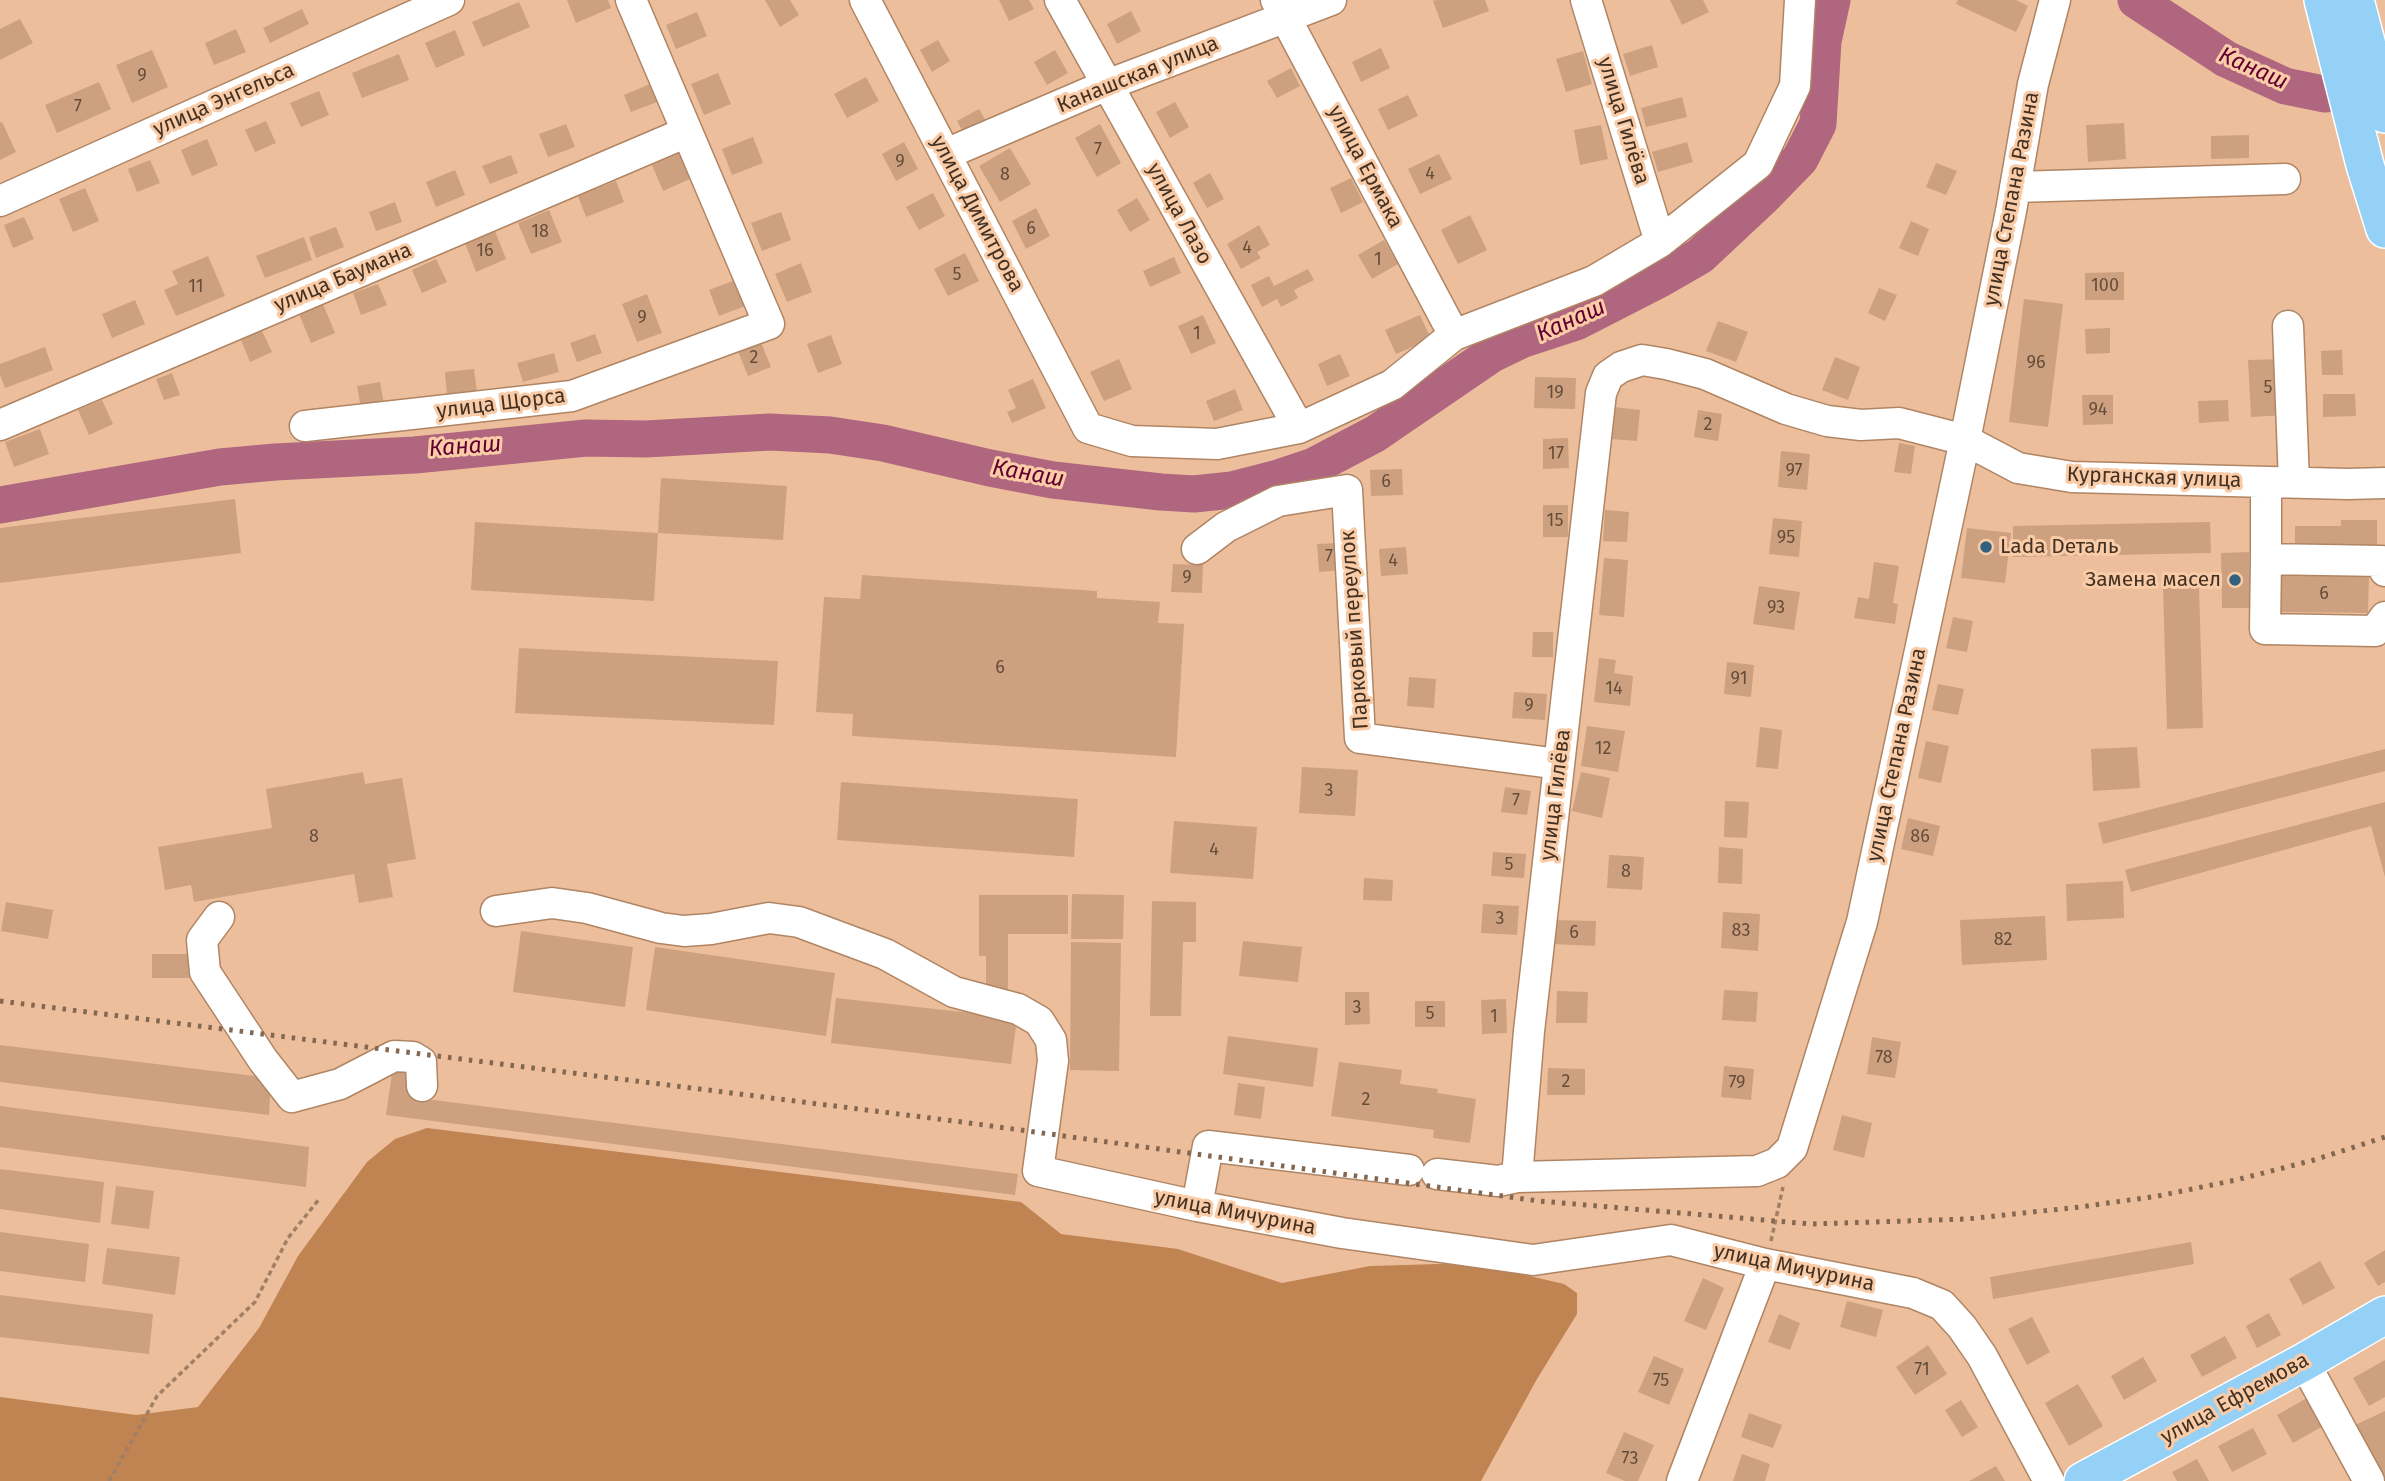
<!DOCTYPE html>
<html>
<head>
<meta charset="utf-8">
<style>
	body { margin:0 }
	canvas { display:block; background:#ecbe9b }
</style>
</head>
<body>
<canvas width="2385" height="1481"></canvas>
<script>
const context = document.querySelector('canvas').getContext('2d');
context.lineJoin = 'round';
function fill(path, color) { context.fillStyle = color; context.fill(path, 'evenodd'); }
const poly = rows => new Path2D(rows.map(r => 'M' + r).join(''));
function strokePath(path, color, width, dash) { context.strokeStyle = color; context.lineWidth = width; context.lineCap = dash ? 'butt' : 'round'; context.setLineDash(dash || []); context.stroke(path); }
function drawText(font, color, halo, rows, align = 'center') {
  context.font = font + ' "Fira Sans",sans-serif'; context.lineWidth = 6; context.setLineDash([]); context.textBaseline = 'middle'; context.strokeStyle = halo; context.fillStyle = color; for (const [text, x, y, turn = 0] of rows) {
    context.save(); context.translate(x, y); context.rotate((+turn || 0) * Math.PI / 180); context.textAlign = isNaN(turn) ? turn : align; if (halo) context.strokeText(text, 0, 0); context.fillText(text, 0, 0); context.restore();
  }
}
fill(poly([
	[427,1128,1021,1202,1061,1234,1178,1249,1282,1283,1370,1266,1473,1263,1564,1284,1577,1293,1577,1314,1537,1379,1481,1481,0,1481,0,1397,136,1415,198,1407,259,1328,298,1256,367,1162,395,1139]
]), '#c08352');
strokePath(poly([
	[2136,0,2226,59,2285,86,2324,94,2376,89],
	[0,505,220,467,275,462,415,455,586,438,646,439,770,432,830,435,883,443,990,468,1053,480,1161,492,1194,494,1232,490,1275,479,1314,466,1375,434,1492,354,1521,340,1576,322,1660,279,1700,256,1762,198,1800,159,1818,124,1823,41,1832,0]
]), '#b0667f', 37);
fill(poly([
	[567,0,608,0,611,8,576,23],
	[765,0,790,0,799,15,780,27],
	[999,0,1029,0,1034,9,1009,21],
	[1436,0,1485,0,1489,11,1443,28,1433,1],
	[1670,0,1703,0,1709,12,1682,25],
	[1958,0,2016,0,2028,6,2016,32,1956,4],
	[519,2,530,27,483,47,472,22],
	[302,9,309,24,270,43,263,28],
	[1131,11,1141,31,1117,44,1107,24],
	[697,12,707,36,676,49,666,25],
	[20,19,33,43,0,60,0,29],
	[236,29,246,52,214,65,205,43],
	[455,30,465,55,436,68,425,43],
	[938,40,950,61,932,72,920,50],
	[1652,45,1658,67,1630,76,1623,54],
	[1381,48,1390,68,1361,82,1352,62],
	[152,50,168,87,132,103,116,65],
	[1055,50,1068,73,1047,85,1034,62],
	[1583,51,1592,84,1566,92,1556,59],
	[399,54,409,80,362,98,352,73],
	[1291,68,1300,86,1277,98,1267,81],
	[718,73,731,104,704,115,691,84],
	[866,77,879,101,847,118,834,94],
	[99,82,111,109,57,133,45,105],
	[650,84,657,102,631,112,624,95],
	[319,91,329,115,301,127,290,103],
	[1408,95,1418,116,1388,130,1378,109],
	[1682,97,1687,117,1646,127,1641,108],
	[1175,102,1189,127,1170,138,1156,112],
	[979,109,986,121,964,134,957,121],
	[266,121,276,143,255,152,245,130],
	[2,122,16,152,0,160,0,123],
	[2124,123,2126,159,2088,162,2086,125],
	[566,124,575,147,548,157,539,134],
	[1100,124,1121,163,1097,177,1075,138],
	[1601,125,1608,159,1580,165,1574,130],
	[2249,135,2249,158,2211,159,2211,136],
	[753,137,763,163,732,175,722,149],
	[207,139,218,165,192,176,181,150],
	[904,142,918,169,896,181,882,154],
	[1687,142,1693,162,1658,172,1652,152],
	[1010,148,1031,184,1000,202,979,166],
	[679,153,690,179,663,191,652,165],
	[1439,154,1452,179,1420,194,1408,169],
	[511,155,518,173,490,184,482,166],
	[150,160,160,183,137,192,128,169],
	[1936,163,1957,171,1946,195,1926,187],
	[455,170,465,195,436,207,426,182],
	[1210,173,1224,199,1207,208,1193,183],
	[1351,178,1363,202,1341,213,1330,188],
	[616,181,624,202,586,217,578,196],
	[85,188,99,221,73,232,59,199],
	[933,193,945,216,919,230,906,207],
	[1137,198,1150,220,1130,232,1117,210],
	[395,202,402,222,376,231,369,212],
	[1036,208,1050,236,1026,249,1012,221],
	[549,210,562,242,531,254,518,223],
	[781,212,791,240,762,251,751,223],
	[1470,215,1487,250,1458,264,1441,230],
	[24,217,34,239,13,248,4,225],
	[1911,221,1929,229,1918,256,1899,248],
	[1259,225,1270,245,1257,252,1261,258,1241,269,1227,244],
	[336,227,344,247,316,258,309,237],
	[495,231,506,259,476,272,465,243],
	[304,237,312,260,265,278,256,256],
	[1384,240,1398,264,1372,279,1358,255],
	[965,253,979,281,948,296,934,269],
	[208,256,225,296,176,316,164,290,178,284,172,271],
	[1174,257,1181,273,1150,287,1143,271],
	[436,259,447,282,422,293,412,270],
	[801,263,812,292,787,302,775,274],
	[1308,269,1314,280,1294,290,1298,298,1281,307,1277,299,1262,307,1251,285,1269,276,1274,286],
	[2124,272,2124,300,2085,300,2085,273],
	[735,280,745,306,719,316,709,290],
	[378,284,387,305,361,315,353,293],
	[1879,288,1897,295,1885,321,1868,313],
	[647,294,662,333,637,342,622,304],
	[2024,299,2063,304,2048,427,2009,422],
	[135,300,145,324,112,338,102,314],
	[323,304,335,333,311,343,299,314],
	[1203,315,1216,343,1191,354,1178,326],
	[1420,315,1431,339,1396,354,1385,330],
	[1718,321,1748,332,1736,362,1706,351],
	[2110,328,2110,353,2086,354,2085,329],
	[262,331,272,352,250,362,241,340],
	[595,334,602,353,577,362,570,343],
	[831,335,842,364,818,373,807,344],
	[760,340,771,367,748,376,737,349],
	[45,347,53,370,5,388,0,375,0,364],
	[2342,350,2343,375,2322,375,2321,351],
	[554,353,559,372,523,382,517,363],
	[1340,354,1350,376,1327,386,1318,364],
	[1835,357,1860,367,1848,400,1822,390],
	[1119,359,1132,389,1104,401,1090,372],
	[2284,359,2287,415,2251,417,2248,360],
	[474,369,477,392,447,396,445,372],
	[172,373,180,395,164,400,156,379],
	[1535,377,1576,378,1575,409,1534,408],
	[1033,379,1046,408,1012,423,1007,412,1016,408,1008,390],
	[380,382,384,404,361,409,357,386],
	[1235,389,1243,410,1214,421,1206,401],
	[2323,394,2355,394,2356,416,2323,417],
	[2082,395,2113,395,2113,424,2083,425],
	[102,400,113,424,89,435,78,410],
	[2228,400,2229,421,2199,423,2198,401],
	[1614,407,1640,410,1637,441,1611,439],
	[1698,410,1722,414,1718,441,1694,437],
	[40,429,49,454,14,467,5,442],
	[1568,438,1569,468,1543,469,1543,439],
	[1899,443,1915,446,1911,474,1894,472],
	[1781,451,1810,454,1807,490,1778,487],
	[1402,469,1403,495,1371,496,1370,470],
	[661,478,787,486,783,540,658,533],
	[235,499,241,553,0,583,0,528],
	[1543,505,1568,505,1568,537,1543,537],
	[1605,510,1629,512,1627,542,1603,541],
	[1773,518,1802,521,1799,557,1769,554],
	[2341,520,2377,520,2377,546,2295,547,2295,526,2341,526],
	[475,522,658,533,654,601,471,590],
	[2210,522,2211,553,2013,557,2013,526],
	[1967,528,2011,533,2005,583,1961,578],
	[1339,543,1341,570,1319,572,1317,544],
	[1406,547,1408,574,1381,576,1379,549],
	[2249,552,2250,608,2222,608,2221,553],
	[1604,558,1628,560,1624,617,1599,615],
	[1874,562,1899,566,1893,603,1898,604,1895,624,1854,618,1858,597,1869,599],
	[1173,564,1203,565,1202,593,1171,592],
	[2279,574,2369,575,2368,613,2279,612],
	[862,575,1097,591,1097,598,1160,602,1158,623,1184,624,1176,757,852,736,853,714,816,712,824,597,860,599],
	[1759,586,1800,592,1794,630,1753,624],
	[2199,586,2203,728,2167,729,2163,587],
	[1953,617,1973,621,1967,652,1946,648],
	[1533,632,1553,632,1553,657,1532,657],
	[519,648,778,661,774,725,515,713],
	[1599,658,1616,660,1614,673,1633,676,1630,706,1594,702],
	[1727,662,1754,665,1751,697,1724,694],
	[1409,677,1436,679,1434,708,1407,706],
	[1938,684,1964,689,1958,715,1932,710],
	[1514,692,1547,694,1545,720,1512,718],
	[1587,726,1625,731,1618,772,1581,766],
	[1760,727,1782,730,1778,769,1756,767],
	[1926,741,1949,746,1941,783,1918,778],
	[2137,747,2140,788,2093,791,2091,749],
	[2385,749,2385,771,2103,844,2098,823],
	[1302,767,1358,770,1355,816,1299,813],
	[363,772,365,784,402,778,416,859,387,864,393,897,359,903,354,874,194,902,191,885,165,890,158,847,272,828,266,789],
	[1581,772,1610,778,1602,818,1572,811],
	[841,782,1078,799,1074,857,837,840],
	[1505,787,1531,791,1527,815,1501,812],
	[1725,801,1749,802,1747,838,1724,837],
	[2385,802,2385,877,2371,826,2131,892,2125,870],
	[1908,818,1940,826,1933,856,1901,849],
	[1174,821,1257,827,1253,879,1170,873],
	[1719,847,1743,849,1742,884,1718,883],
	[1493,852,1526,854,1524,878,1491,876],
	[1609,855,1644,857,1642,890,1607,888],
	[1364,878,1393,880,1392,901,1363,900],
	[2123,881,2124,918,2067,921,2066,884],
	[1072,894,1124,895,1123,939,1071,939],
	[979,895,1068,895,1068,934,1008,934,1008,993,986,993,986,956,979,956],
	[1152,901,1196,902,1196,942,1183,942,1181,1016,1150,1016],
	[6,902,53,910,48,939,1,931],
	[1483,904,1519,906,1517,935,1481,933],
	[1723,912,1760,914,1758,951,1721,948],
	[2045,916,2047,960,1962,965,1960,920],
	[1553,920,1596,921,1595,946,1552,944],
	[521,931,633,947,625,1007,513,992],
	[1243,941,1302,947,1298,982,1239,976],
	[1071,942,1121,943,1119,1071,1070,1070],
	[655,947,835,973,826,1036,646,1010],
	[152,954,193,954,194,978,152,978],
	[1724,990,1758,992,1756,1022,1722,1020],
	[1557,991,1588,992,1587,1023,1556,1023],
	[1345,992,1369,992,1370,1024,1345,1025],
	[836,998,1017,1018,1011,1064,831,1043],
	[1506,999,1507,1033,1482,1034,1481,1000],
	[1415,1001,1445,1001,1445,1027,1415,1027],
	[1228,1036,1318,1048,1313,1087,1223,1074],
	[1872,1037,1901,1042,1895,1078,1867,1074],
	[0,1045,271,1078,269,1115,0,1082],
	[394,1060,414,1063,410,1097,1018,1174,1015,1195,386,1115],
	[1339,1062,1402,1070,1400,1084,1438,1089,1437,1093,1476,1099,1470,1143,1433,1138,1434,1130,1331,1116],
	[1724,1066,1754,1069,1751,1100,1721,1097],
	[1548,1068,1585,1069,1585,1095,1547,1095],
	[1238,1083,1265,1087,1261,1119,1234,1115],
	[0,1106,309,1147,306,1187,0,1147],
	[1842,1115,1872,1123,1864,1158,1833,1150],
	[0,1169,104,1182,100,1223,0,1209],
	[116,1186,154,1191,149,1229,111,1224],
	[0,1232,89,1244,85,1282,0,1271],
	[2191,1242,2194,1264,1993,1299,1990,1277],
	[107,1248,180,1257,175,1295,102,1284],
	[2385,1250,2385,1282,2378,1286,2364,1263],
	[2320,1261,2335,1288,2303,1305,2289,1279],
	[1703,1278,1724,1288,1706,1330,1684,1321],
	[0,1295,153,1314,149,1354,0,1337],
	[1847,1301,1883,1310,1876,1337,1840,1327],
	[2269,1313,2281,1335,2257,1348,2246,1326],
	[1779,1314,1800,1323,1790,1350,1768,1342],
	[2032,1317,2050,1352,2027,1365,2008,1329],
	[2225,1336,2237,1358,2202,1377,2190,1355],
	[1928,1345,1947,1374,1915,1395,1896,1367],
	[1654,1356,1684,1369,1669,1405,1638,1392],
	[2143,1357,2157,1381,2124,1400,2111,1376],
	[2385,1360,2385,1397,2369,1406,2353,1378],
	[2078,1384,2103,1426,2069,1446,2045,1403],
	[2307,1398,2323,1426,2293,1443,2277,1415],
	[1961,1400,1978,1427,1962,1437,1945,1410],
	[2385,1411,2385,1480,2383,1481,2355,1425],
	[1749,1413,1782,1425,1773,1448,1741,1437],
	[2253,1428,2267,1454,2232,1472,2218,1446],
	[1624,1432,1654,1445,1638,1481,1625,1481,1606,1473],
	[1742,1454,1770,1464,1765,1481,1733,1481],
	[2197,1459,2209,1481,2177,1481,2172,1472],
	[1996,1466,2005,1481,1969,1481]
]), '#cda17f');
const minor = poly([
	[865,0,1088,428,1132,441,1217,444,1299,428,1392,385,1454,335,1594,281,1660,242,1758,164,1795,86,1800,0],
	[1060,0,1299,428],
	[1276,0,1454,335],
	[1586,0,1660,242],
	[946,154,1107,85,1331,0],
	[2015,187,2285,179],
	[0,201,449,0],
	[2288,326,2294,482],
	[0,425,687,132],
	[305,426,572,396,769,324,631,0],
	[2266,482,2266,559,2382,561,2385,571],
	[1197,549,1226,527,1278,501,1347,490,1360,738,1559,764],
	[2266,559,2265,629,2375,631,2385,617],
	[496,911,552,903,587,908,661,928,684,931,711,929,769,918,799,922,885,954,954,992,1018,1009,1039,1021,1051,1040,1053,1061,1038,1171,1197,1206,1342,1233,1533,1260,1671,1240,1765,1264,1913,1293,1942,1305,1962,1327,1982,1356,2049,1481],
	[219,917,202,940,205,972,263,1060,292,1097,340,1084,394,1056,413,1057,421,1062,422,1086],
	[1437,1174,1498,1181,1517,1177,1757,1171,1777,1163,1792,1148,1862,922,1965,440,2011,211,2033,84,2055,0],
	[1517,1177,1529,1031,1601,393,1608,376,1621,367,1642,360,1666,364,1705,374,1786,409,1827,421,1861,425,1899,423,1965,440,2018,468,2072,477,2348,484,2385,483],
	[1197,1206,1208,1146,1409,1170],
	[2304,1362,2369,1481],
	[1682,1481,1765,1264]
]);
const major = poly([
	[2323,0,2365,165,2385,229],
	[2355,0,2385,114],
	[2083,1481,2304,1362,2385,1315]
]);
strokePath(minor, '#b08564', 33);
strokePath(major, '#fff', 40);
strokePath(poly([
	[1771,1241,1783,1187],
	[109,1481,157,1396,255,1302,288,1238,320,1198]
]), '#a17f66', 3.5, [5, 3.5]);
strokePath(minor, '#fff', 30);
strokePath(major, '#95d1f6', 37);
strokePath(poly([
	[0,1001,962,1122,1539,1201,1811,1224,1967,1219,2080,1207,2158,1196,2236,1180,2314,1160,2385,1137]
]), '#846751', 5, [3.5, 7]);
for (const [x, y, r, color] of [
	[1986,547,7,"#326180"],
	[2235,580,7,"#326180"]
]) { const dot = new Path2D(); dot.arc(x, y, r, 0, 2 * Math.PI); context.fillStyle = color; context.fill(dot); strokePath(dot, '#f9cba7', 2.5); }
drawText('18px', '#664d3a', null, [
	["9",142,76],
	["7",78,107],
	["7",1098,150],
	["9",900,162],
	["4",1430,174],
	["8",1005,175],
	["6",1031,229],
	["18",540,232],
	["4",1247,248],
	["16",485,251],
	["1",1378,260],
	["5",957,275],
	["100",2105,286],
	["11",196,287],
	["9",642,318],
	["1",1197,334],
	["2",754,358],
	["96",2036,363],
	["5",2268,388],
	["19",1555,393],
	["94",2098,410],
	["2",1708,425],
	["17",1556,454],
	["97",1794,471],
	["6",1386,482],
	["15",1555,521],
	["95",1786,538],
	["7",1329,557],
	["4",1393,561],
	["9",1187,578],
	["6",2324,594],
	["93",1776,608],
	["6",1000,668],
	["91",1739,679],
	["14",1614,689],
	["9",1529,706],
	["12",1603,749],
	["3",1329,791],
	["7",1516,801],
	["8",314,837],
	["86",1920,837],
	["4",1214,850],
	["5",1509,865],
	["8",1626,872],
	["3",1500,919],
	["83",1741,931],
	["6",1574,933],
	["82",2003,940],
	["3",1357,1008],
	["5",1430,1014],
	["1",1494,1017],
	["78",1884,1058],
	["2",1566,1082],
	["79",1737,1083],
	["2",1366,1100],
	["71",1922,1370],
	["75",1661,1381],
	["73",1630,1459]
]);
drawText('21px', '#433123', '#f9cba7', [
	["Канашская улица",1138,75,-22],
	["улица Энгельса",224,100,-24],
	["улица Гилёва",1623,121,73],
	["улица Ермака",1365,167,62],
	["улица Степана Разина",2012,199,-79],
	["улица Димитрова",977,214,62],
	["улица Лазо",1179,214,61],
	["улица Баумана",343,278,-23],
	["улица Щорса",501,404,-7],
	["Курганская улица",2154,478,2],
	["Парковый переулок",1355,630,-94],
	["улица Степана Разина",1897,755,-78],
	["улица Гилёва",1556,795,-83],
	["улица Мичурина",1235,1213,11],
	["улица Мичурина",1794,1268,12],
	["улица Ефремова",2235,1399,-29]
]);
drawText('21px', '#433123', '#f9cba7', [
	["Lada Dеталь",2000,547],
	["Замена масел",2221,580,"right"]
], 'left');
drawText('italic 23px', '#610031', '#f9cba7', [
	["Канаш",2253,69,24],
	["Канаш",1571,321,-24],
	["Канаш",465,447,-4],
	["Канаш",1028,474,10]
]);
</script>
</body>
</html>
